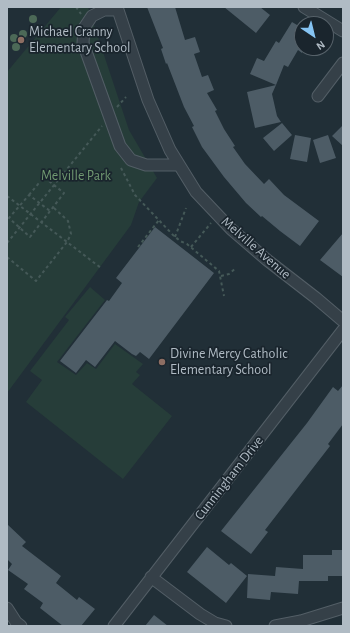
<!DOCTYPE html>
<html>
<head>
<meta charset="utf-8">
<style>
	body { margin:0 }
	#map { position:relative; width:350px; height:633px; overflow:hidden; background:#212f37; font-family:"Alegreya Sans",sans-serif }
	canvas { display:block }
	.frame { position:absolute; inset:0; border:8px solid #b0bbc4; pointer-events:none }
	.north { position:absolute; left:294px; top:16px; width:40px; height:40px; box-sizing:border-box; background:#1a252d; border:1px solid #566169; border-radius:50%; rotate:145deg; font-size:11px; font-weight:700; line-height:16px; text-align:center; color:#b0bbc4 }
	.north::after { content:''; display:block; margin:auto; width:14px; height:18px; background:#86c4f3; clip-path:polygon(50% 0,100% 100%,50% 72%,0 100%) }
</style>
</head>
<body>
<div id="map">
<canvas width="350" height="633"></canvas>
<div class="frame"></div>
<div class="north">N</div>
</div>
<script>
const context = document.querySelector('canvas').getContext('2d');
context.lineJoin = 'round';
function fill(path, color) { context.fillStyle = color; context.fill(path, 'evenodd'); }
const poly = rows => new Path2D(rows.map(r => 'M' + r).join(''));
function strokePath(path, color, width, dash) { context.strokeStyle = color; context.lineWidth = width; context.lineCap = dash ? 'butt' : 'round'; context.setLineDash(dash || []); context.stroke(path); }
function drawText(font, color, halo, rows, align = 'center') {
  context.font = font + ' "Alegreya Sans",sans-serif'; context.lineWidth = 3.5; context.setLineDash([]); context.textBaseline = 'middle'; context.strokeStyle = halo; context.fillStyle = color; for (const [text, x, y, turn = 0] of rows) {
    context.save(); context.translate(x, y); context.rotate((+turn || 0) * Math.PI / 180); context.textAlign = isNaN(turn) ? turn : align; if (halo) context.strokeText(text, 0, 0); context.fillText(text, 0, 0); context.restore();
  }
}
fill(poly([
	[61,7,88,7,129,130,157,178,139,202,131,225,7,393,7,72],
	[90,287,105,300,57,362,76,375,87,363,96,369,115,344,143,364,136,372,140,375,132,384,172,416,123,479,26,402,42,380,30,371,69,320,65,317]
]), '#263d39');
fill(poly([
	[147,7,175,7,185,40,195,37,200,52,194,54,202,77,208,75,214,90,207,93,217,110,215,111,224,129,235,146,233,147,245,164,264,184,269,179,284,195,319,221,300,246,280,231,262,216,261,217,246,203,224,177,202,147,192,127,194,126,184,107,167,63,166,64,161,49,163,48],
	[224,7,260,7,270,15,256,33],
	[292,22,302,28,302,53,298,50,288,67,284,65,276,85,250,74,257,58,264,61,276,41,279,43],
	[276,85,272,94,277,116,281,122,255,128,247,92],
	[282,123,292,135,274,151,263,138],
	[343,125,343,146,332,136],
	[295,135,311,138,307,162,290,159],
	[328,135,336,158,320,163,313,140],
	[155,227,214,273,149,359,140,352,136,356,132,354,115,341,95,367,86,360,76,373,60,361,107,300,109,301,122,283,116,278],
	[343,233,343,277,320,260],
	[343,385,343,424,328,444,330,446,265,530,268,532,251,554,221,531,307,423,333,387,338,391],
	[7,524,26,542,22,546,61,576,56,583,77,600,79,597,95,609,81,626,63,626,40,608,43,603,24,589,28,584,8,570,12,564,7,559],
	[207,547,229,565,231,563,247,576,226,603,187,572],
	[332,550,343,550,343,576,328,576,328,581,299,581,298,594,271,592,270,600,247,598,248,574,275,576,276,567,303,569,303,555,332,555],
	[154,615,168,626,145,626]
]), '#4d5c66');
const minor = poly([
	[117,7,148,100,170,150,196,192,231,229,267,260,316,298,343,321],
	[304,7,343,31],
	[118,10,104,10,92,16,84,28,83,43,120,146,131,160,146,165,179,165],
	[318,96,343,63],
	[151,577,200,614,215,623,226,626],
	[7,608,16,622,21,626],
	[114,626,343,330],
	[275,626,301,621,343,608]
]);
strokePath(minor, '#535e66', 13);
strokePath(poly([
	[76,7,81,14],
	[117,107,126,97],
	[121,168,135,195,173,235,180,241,187,244,219,271,224,296],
	[29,195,44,177,64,193,30,237,9,218,29,195,50,211],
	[7,196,101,268],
	[175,237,186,208],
	[7,243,102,126],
	[138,247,159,220],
	[191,247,211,223],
	[7,257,36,281,67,242,71,234,68,221,53,207],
	[221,276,229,274,236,268]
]), '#455958', 2, [3, 3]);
strokePath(minor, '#354048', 11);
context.fillStyle = '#4c6957';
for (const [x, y] of [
	[33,19],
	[23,34],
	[14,38],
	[16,47]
]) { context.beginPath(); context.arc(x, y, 4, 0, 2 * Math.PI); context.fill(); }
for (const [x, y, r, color] of [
	[21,40,4,"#8d6e63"],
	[162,362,4,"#8d6e63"]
]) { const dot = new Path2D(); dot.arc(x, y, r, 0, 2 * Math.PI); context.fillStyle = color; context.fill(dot); strokePath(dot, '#1a252d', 1.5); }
drawText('14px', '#b0bbc4', '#1a252d', [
	["Michael Cranny",29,32],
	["Elementary School",29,48],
	["Divine Mercy Catholic",170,354],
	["Elementary School",170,370]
], 'left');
drawText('14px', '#709971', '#1a252d', [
	["Melville Park",76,176]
]);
drawText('14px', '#b0bbc4', '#1a252d', [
	["Melville Avenue",256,248,41],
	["Cunningham Drive",229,478,-52]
]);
</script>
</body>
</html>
